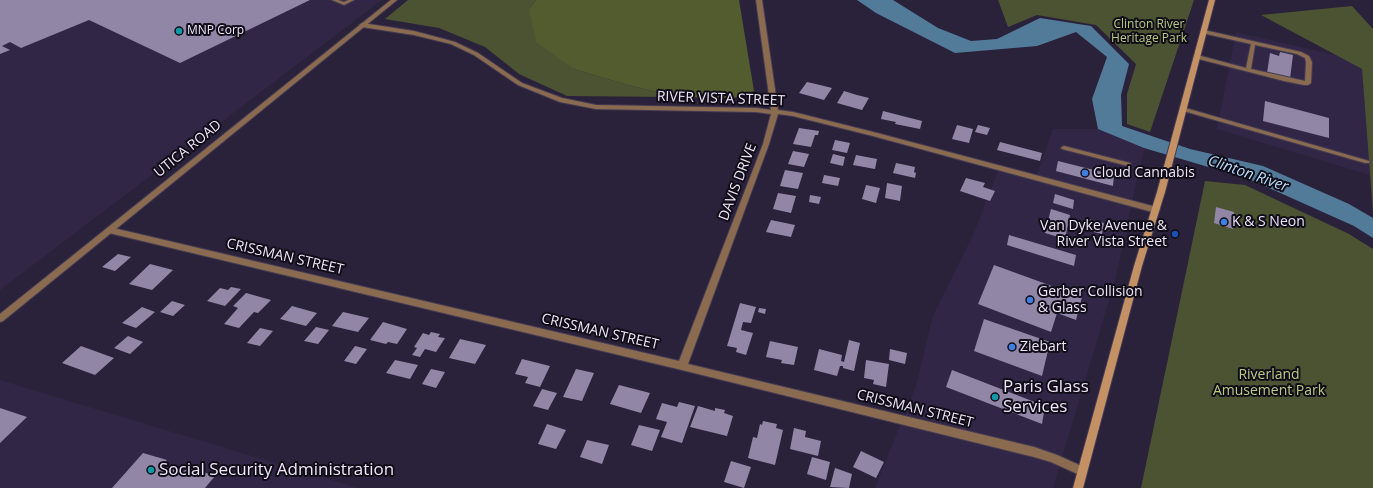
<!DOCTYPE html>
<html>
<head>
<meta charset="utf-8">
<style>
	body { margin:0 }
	canvas { display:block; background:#2a213a }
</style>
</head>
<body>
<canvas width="1373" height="488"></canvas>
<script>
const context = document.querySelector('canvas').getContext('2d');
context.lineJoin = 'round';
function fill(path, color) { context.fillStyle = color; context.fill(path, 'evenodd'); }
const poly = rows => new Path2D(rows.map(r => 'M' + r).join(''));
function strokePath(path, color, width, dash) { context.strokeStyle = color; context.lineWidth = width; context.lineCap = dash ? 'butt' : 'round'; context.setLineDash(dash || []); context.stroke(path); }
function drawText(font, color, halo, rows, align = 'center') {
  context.font = font + ' "Open Sans",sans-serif'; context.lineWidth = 4; context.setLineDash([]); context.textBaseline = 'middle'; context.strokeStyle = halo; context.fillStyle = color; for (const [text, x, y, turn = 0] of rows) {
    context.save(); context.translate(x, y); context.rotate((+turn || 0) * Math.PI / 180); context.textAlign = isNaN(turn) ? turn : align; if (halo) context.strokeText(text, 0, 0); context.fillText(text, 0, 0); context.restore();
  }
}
fill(poly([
	[0,0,382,0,0,290],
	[1236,32,1335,55,1362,69,1370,175,1217,129],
	[1053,129,1098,129,1144,148,1115,280,1053,488,875,488,916,386,933,316,973,235,1000,166,1037,175],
	[0,380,6,382,358,488,0,488]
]), '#322646');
fill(poly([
	[408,0,536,0,529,9,574,69,628,85,677,97,567,96,519,74,485,47,439,28,385,19],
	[998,0,1194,0,1150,132,1127,124,1127,94,1136,64,1096,25,1037,15,1008,27],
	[1352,6,1373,29,1373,213,1362,69,1261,15],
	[1205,181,1245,185,1349,234,1373,249,1373,488,1141,488]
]), '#4b5332');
fill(poly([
	[536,0,739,0,754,91,734,98,677,97,628,85,574,69,536,42,529,9]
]), '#525c2f');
fill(poly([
	[857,0,893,0,938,28,971,41,997,39,1040,18,1091,26,1129,64,1121,95,1122,126,1190,149,1263,166,1349,204,1373,218,1373,238,1354,226,1249,179,1144,148,1098,129,1092,99,1107,57,1076,32,1037,46,955,53,876,13]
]), '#527b9a');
fill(poly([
	[0,0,310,0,180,63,89,20,21,48,10,42,2,46,10,50,0,54],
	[1280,52,1293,55,1290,79,1267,73,1270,53,1279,56],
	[807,82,820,85,832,88,824,100,799,93],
	[844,91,857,95,869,98,862,110,837,103],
	[1265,101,1329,118,1329,138,1263,121],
	[883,111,922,121,920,129,895,124,896,122,881,119],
	[957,125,973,129,969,143,952,139],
	[978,125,990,128,987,135,975,132],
	[799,128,819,131,818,135,815,135,811,147,793,144],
	[835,140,850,143,847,153,832,150],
	[1000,142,1042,153,1040,161,997,150],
	[793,151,809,154,804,167,788,164],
	[833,154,845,157,843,166,830,163],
	[856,155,877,159,875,169,853,165],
	[1058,161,1114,175,1113,186,1056,171],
	[896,163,915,167,914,172,916,173,915,178,893,173],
	[785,170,803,173,798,189,780,186],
	[824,175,840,178,838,186,822,183],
	[966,178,985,183,983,187,995,191,990,201,960,191],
	[887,183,902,186,900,201,885,198],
	[866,185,880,188,876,203,862,199],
	[778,193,796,196,791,213,773,209],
	[1055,194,1074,200,1073,209,1053,203],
	[810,195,821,197,819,204,809,202],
	[1216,207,1234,212,1233,229,1214,223],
	[1051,209,1070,215,1065,239,1045,233],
	[1088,219,1104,223,1102,234,1086,230],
	[771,220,795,225,791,237,766,232],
	[1009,235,1076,255,1074,266,1007,245],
	[118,254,131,257,115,271,102,267],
	[150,264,173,270,152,290,129,284],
	[994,265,1082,297,1076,320,1057,313,1051,332,978,304],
	[231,287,241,289,225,306,207,301,220,288,228,290],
	[246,293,271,300,258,313,254,312,239,328,224,324,238,308,233,306],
	[172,301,185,305,173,316,160,312],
	[740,303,756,307,751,323,743,322,741,330,753,333,746,355,736,352,737,348,727,346],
	[292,306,317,313,306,326,280,319],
	[142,307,155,312,136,328,122,323],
	[759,308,766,309,765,314,758,312],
	[343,312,369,318,358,332,332,326],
	[984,319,1050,342,1042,376,974,351],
	[383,322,407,329,397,344,388,342,386,344,370,340],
	[316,327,329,330,318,344,304,341],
	[260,328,273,331,260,346,247,343],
	[431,332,440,334,438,337,445,338,436,352,425,349,420,357,412,355,417,348,414,347,423,333,429,335],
	[128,336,143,342,130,354,114,348],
	[460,339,486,345,475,364,449,358],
	[849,340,860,343,854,371,843,368,843,366,840,366,837,376,814,370,819,349,842,355,841,361,844,362],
	[770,341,798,347,794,365,781,363,782,360,766,357],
	[81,346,114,358,95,375,62,363],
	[355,346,367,349,356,364,344,361],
	[890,349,907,353,905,364,889,360],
	[522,359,550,366,540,387,525,383,528,377,515,374],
	[395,360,418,365,410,379,386,373],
	[866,360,889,364,886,387,873,384,874,380,864,378],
	[431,369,445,372,436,388,422,384],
	[576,369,594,373,582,401,563,397],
	[952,370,1045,406,1042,424,946,387],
	[619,385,650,393,641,413,610,404],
	[542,389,557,393,548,410,533,406],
	[679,402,695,406,682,443,661,437,667,422,656,419,662,403,677,407],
	[698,406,715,411,715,408,725,410,724,413,733,416,727,436,690,427],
	[0,408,27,417,0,443],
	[763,421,777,424,776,428,783,430,775,465,748,458,753,437,757,438,760,424,762,425],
	[547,424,566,430,556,449,538,444],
	[639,425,660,430,652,451,631,445],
	[794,428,806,431,805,437,821,441,818,456,790,449],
	[587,440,609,445,602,464,580,457],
	[861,451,884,462,876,478,853,467],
	[143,453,167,460,162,466,183,472,188,467,215,476,205,488,112,488],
	[812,457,830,462,826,480,807,474],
	[731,461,751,467,744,488,724,482],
	[835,468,852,474,849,488,830,487]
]), '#9186a6');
const service = poly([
	[332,0,338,0,344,2,348,0,354,0,344,5,332,0],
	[1204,30,1301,52,1309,56,1312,62,1311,83,1308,85,1304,85,1284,81,1195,58,1195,56,1197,55,1246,68,1251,44,1202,33,1202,31,1204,30],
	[1255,45,1297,54,1305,58,1306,62,1305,81,1251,69,1255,45],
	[1182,107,1369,161,1370,162,1369,163,1365,163,1180,110,1180,108,1182,107],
	[1064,146,1130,163,1131,164,1128,166,1062,149,1061,148,1062,147,1064,146]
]);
const minor = poly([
	[756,0,762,0,778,110,793,112,877,133,1156,207,1160,210,1156,213,873,136,793,116,778,114,769,144,688,364,1034,447,1057,455,1086,468,1087,471,1086,474,1082,476,1051,462,1034,457,682,370,109,233,105,230,109,227,679,361,763,144,771,114,756,112,596,109,560,102,518,85,474,55,451,44,414,35,362,27,359,25,362,23,414,31,455,42,478,53,522,83,562,98,596,105,756,108,771,110,756,0]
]);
const tertiary = poly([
	[391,0,397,0,3,321,0,322,0,314,391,0]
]);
const secondary = poly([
	[1209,0,1215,0,1165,192,1142,266,1083,488,1073,488,1134,266,1157,192,1209,0]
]);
strokePath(service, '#453c54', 2);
strokePath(minor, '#453c54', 2);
strokePath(tertiary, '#453c54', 2);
strokePath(secondary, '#453c54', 2);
fill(service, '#8b6b50');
fill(minor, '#8b6b50');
fill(tertiary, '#8b6b50');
fill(secondary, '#c49165');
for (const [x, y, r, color] of [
	[179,31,4,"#0f9aa8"],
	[1085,173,4,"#3f7fe0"],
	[1224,222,4,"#3f7fe0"],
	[1175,234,4,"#1a4fb4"],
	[1030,300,4,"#3f7fe0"],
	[1012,347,4,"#3f7fe0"],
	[995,397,4,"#0f9aa8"],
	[151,470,4,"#0f9aa8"]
]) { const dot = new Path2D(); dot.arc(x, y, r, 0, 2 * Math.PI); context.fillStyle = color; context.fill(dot); strokePath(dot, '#110d18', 1.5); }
drawText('12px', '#b9ca82', '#110d18', [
	["Clinton River",1149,25],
	["Heritage Park",1149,39]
]);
drawText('12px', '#ebe5f7', '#110d18', [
	["MNP Corp",187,31]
], 'left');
drawText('14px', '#ebe5f7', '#110d18', [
	["RIVER VISTA STREET",721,99,2],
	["UTICA ROAD",188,149,-39],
	["DAVIS DRIVE",738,182,-69],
	["CRISSMAN STREET",285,257,13],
	["CRISSMAN STREET",600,332,13],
	["CRISSMAN STREET",915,409,14]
]);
drawText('14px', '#ebe5f7', '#110d18', [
	["Cloud Cannabis",1093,173],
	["K & S Neon",1232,222],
	["Van Dyke Avenue &",1167,226,"right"],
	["River Vista Street",1167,242,"right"],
	["Gerber Collision",1038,292],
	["& Glass",1038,308],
	["Ziebart",1020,347]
], 'left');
drawText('14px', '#b9ca82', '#110d18', [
	["Riverland",1269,375],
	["Amusement Park",1269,391]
]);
drawText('italic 15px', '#b5dbf9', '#110d18', [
	["Clinton River",1248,174,19]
]);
drawText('17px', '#ebe5f7', '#110d18', [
	["Paris Glass",1003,387],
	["Services",1003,407],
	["Social Security Administration",159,470]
], 'left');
</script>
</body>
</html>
